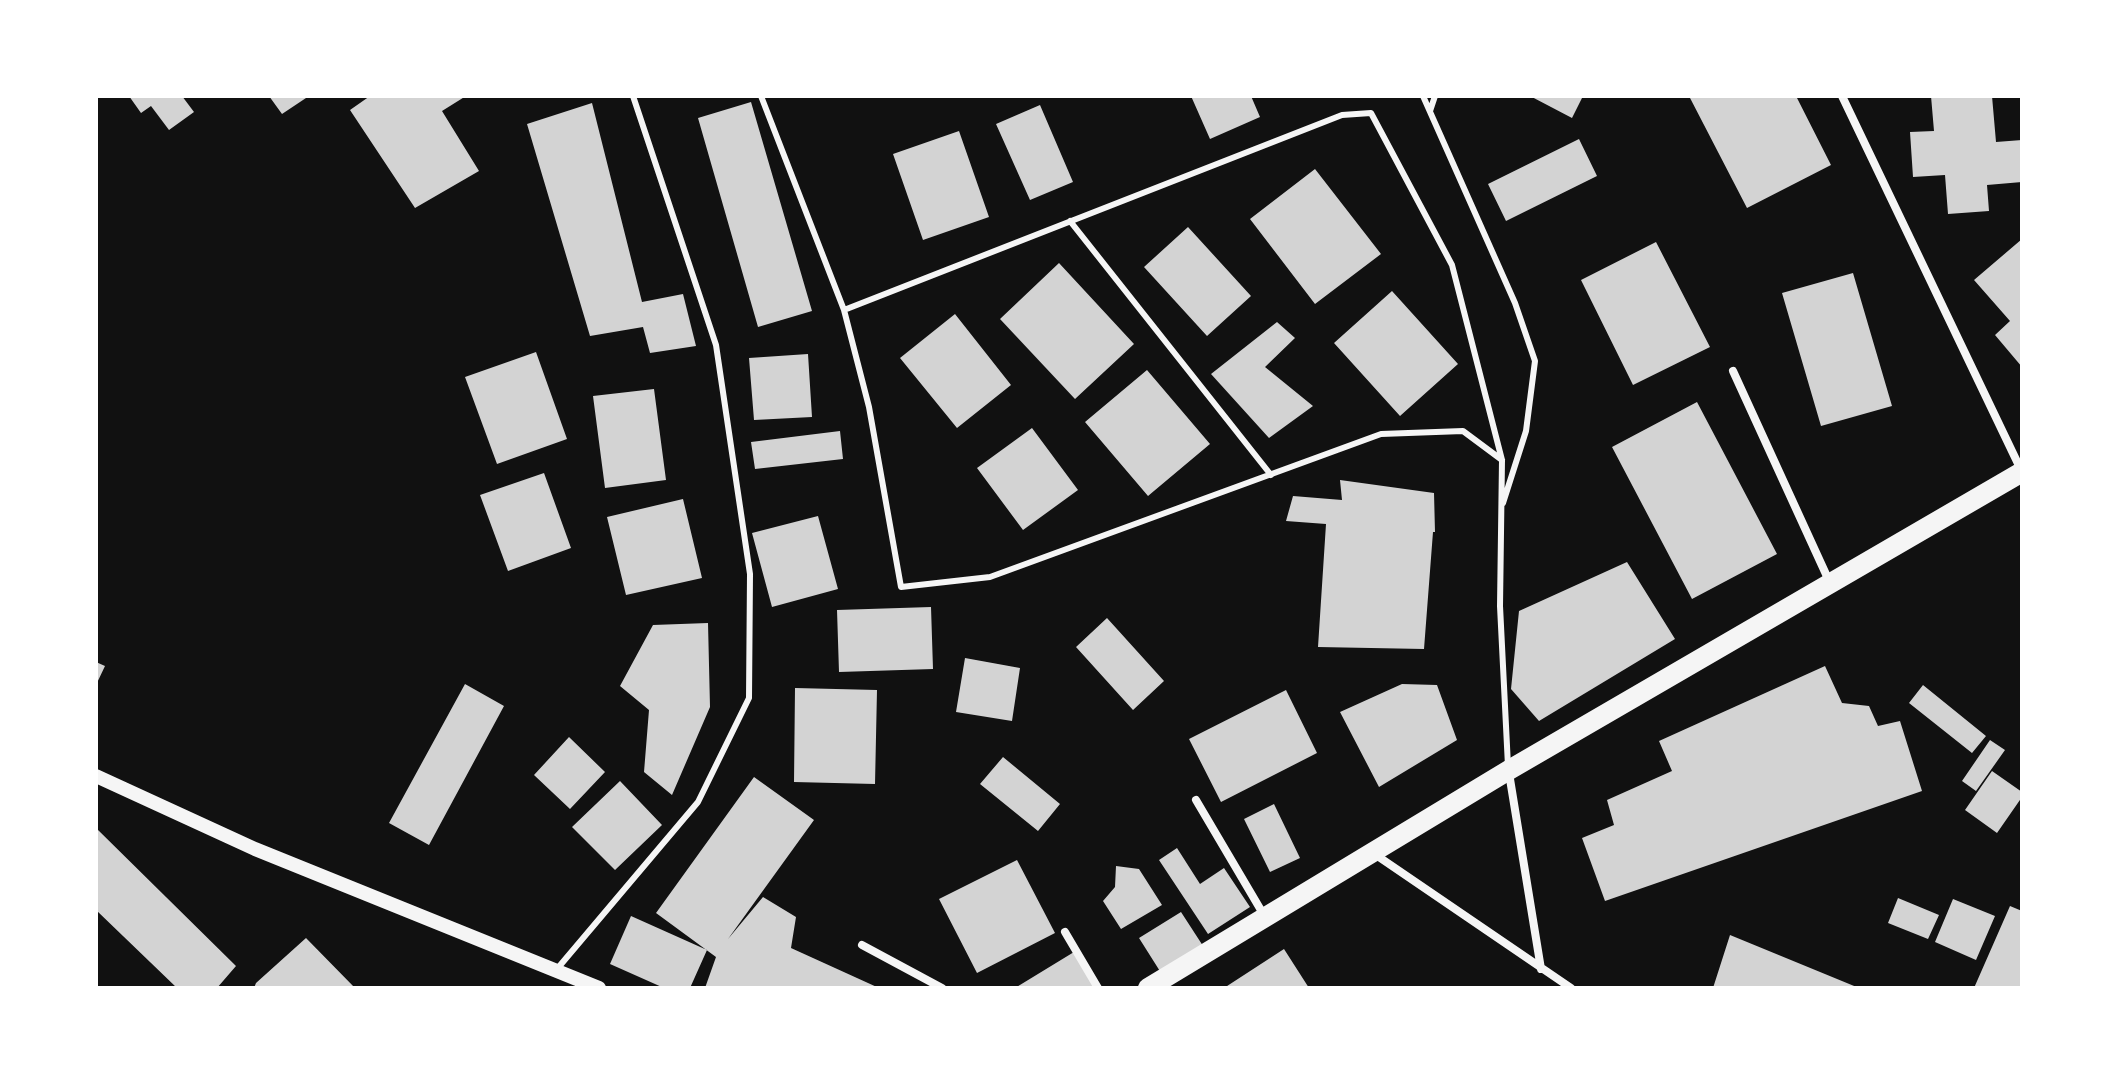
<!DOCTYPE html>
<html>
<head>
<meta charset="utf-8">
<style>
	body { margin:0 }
	#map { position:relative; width:2118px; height:1084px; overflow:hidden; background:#111; font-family:Quicksand,sans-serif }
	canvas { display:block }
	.frame { position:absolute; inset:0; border:98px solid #fff; pointer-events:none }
</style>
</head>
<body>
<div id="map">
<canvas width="2118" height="1084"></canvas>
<div class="frame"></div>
</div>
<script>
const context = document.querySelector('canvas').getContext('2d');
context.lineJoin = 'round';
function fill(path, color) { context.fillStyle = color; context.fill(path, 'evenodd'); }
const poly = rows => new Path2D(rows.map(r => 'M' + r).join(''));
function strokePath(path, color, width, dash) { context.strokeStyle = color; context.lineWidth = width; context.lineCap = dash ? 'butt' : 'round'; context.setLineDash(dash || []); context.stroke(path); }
fill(poly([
	[129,96,182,96,194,112,169,130,151,106,141,113],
	[269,96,309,96,282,114],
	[370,96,466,96,442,111,479,171,415,208,350,110],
	[1191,96,1251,96,1260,117,1210,139],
	[1530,96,1583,96,1572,118],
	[1689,96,1796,96,1831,165,1747,208],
	[1931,96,1992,96,1996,142,2022,140,2022,182,1987,185,1989,211,1948,214,1945,175,1913,177,1910,132,1934,131],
	[751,102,812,311,758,327,698,118],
	[592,103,642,302,683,294,696,346,650,353,643,327,590,336,527,124],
	[1040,105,1073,182,1030,200,996,124],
	[959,131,989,217,923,240,893,154],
	[1579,139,1597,176,1506,221,1488,184],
	[1315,169,1381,254,1315,304,1250,219],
	[1188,227,1251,296,1207,336,1144,267],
	[2022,239,2022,367,1995,335,2010,321,1974,280],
	[1656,242,1710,347,1633,385,1581,280],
	[1059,263,1134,344,1075,399,1000,319],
	[1853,273,1892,406,1821,426,1782,293],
	[1392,291,1458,364,1400,416,1334,343],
	[955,314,1011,385,957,428,900,358],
	[1277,322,1295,338,1265,367,1313,406,1269,438,1211,374],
	[536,352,567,439,497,464,465,377],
	[808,354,812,417,754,420,749,358],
	[1147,370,1210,444,1148,496,1085,422],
	[654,389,666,480,605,488,593,396],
	[1697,402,1777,554,1692,599,1612,447],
	[1032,428,1078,490,1023,530,977,468],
	[840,431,843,459,755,469,751,442],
	[544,473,571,548,508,571,480,495],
	[1340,480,1434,493,1435,532,1433,532,1424,649,1318,647,1326,524,1286,521,1293,496,1342,500],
	[683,499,702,578,626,595,607,517],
	[818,516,838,589,772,607,752,533],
	[1627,562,1675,639,1539,721,1511,689,1519,611],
	[931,607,933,669,839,672,837,610],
	[1107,618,1164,681,1133,710,1076,647],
	[708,623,710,707,672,795,644,772,649,710,620,686,653,625],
	[965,658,1020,668,1012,721,956,712],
	[96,662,105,666,96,685],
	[1825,666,1842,703,1869,706,1878,726,1900,721,1922,791,1605,901,1582,838,1614,825,1607,800,1672,771,1659,741],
	[465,684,504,706,429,845,389,823],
	[1402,684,1437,685,1457,740,1379,787,1340,712],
	[1923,685,1986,736,1972,753,1909,703],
	[795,688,877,690,875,784,794,782],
	[1286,690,1317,753,1221,802,1189,739],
	[569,737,605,772,570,809,534,775],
	[1990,740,2005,750,1976,791,1962,781],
	[1003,757,1060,804,1038,831,980,784],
	[1992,771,2022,792,2022,797,1997,833,1965,810],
	[754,777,814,820,728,939,763,897,796,917,791,948,879,988,705,988,716,957,656,913],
	[620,781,662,825,615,870,572,827],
	[1274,804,1300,858,1270,872,1244,819],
	[96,828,236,966,217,988,177,988,96,910],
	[1177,848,1200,884,1224,868,1250,907,1208,934,1159,860],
	[1017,860,1055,933,977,973,939,899],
	[1116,866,1139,869,1162,905,1121,929,1103,901,1115,887],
	[1898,898,1939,915,1928,939,1888,923],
	[1953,899,1995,916,1976,960,1935,942],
	[2010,906,2022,911,2022,988,1974,988],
	[1181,912,1205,949,1163,976,1139,938],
	[631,916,707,950,690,988,664,988,610,964],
	[1730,935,1859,988,1713,988],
	[306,938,355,988,254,988,256,983],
	[1284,949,1309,988,1224,988],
	[1074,952,1096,988,1015,988]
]), '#d3d3d3');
strokePath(poly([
	[761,96,844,310,1342,115,1371,113,1452,265,1502,460,1500,606,1508,766],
	[1423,96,1515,303,1535,361,1526,431,1503,503],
	[1430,111,1435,96],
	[1070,221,1271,475],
	[844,310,869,407,901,587,990,577,1381,434,1463,431,1502,460],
	[557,969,698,802,749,698,750,574,716,345,633,96]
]), '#f5f5f5', 6);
strokePath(poly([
	[1842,96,2022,472],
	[1733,371,1830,583],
	[1509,773,1541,969],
	[1196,800,1265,917],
	[1373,853,1571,988],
	[1065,932,1098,988],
	[862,945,942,988]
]), '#f5f5f5', 8);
strokePath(poly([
	[96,776,255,849,599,988]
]), '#f5f5f5', 14);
strokePath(poly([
	[1148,988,1509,770,2022,472]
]), '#f5f5f5', 20);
</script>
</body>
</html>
